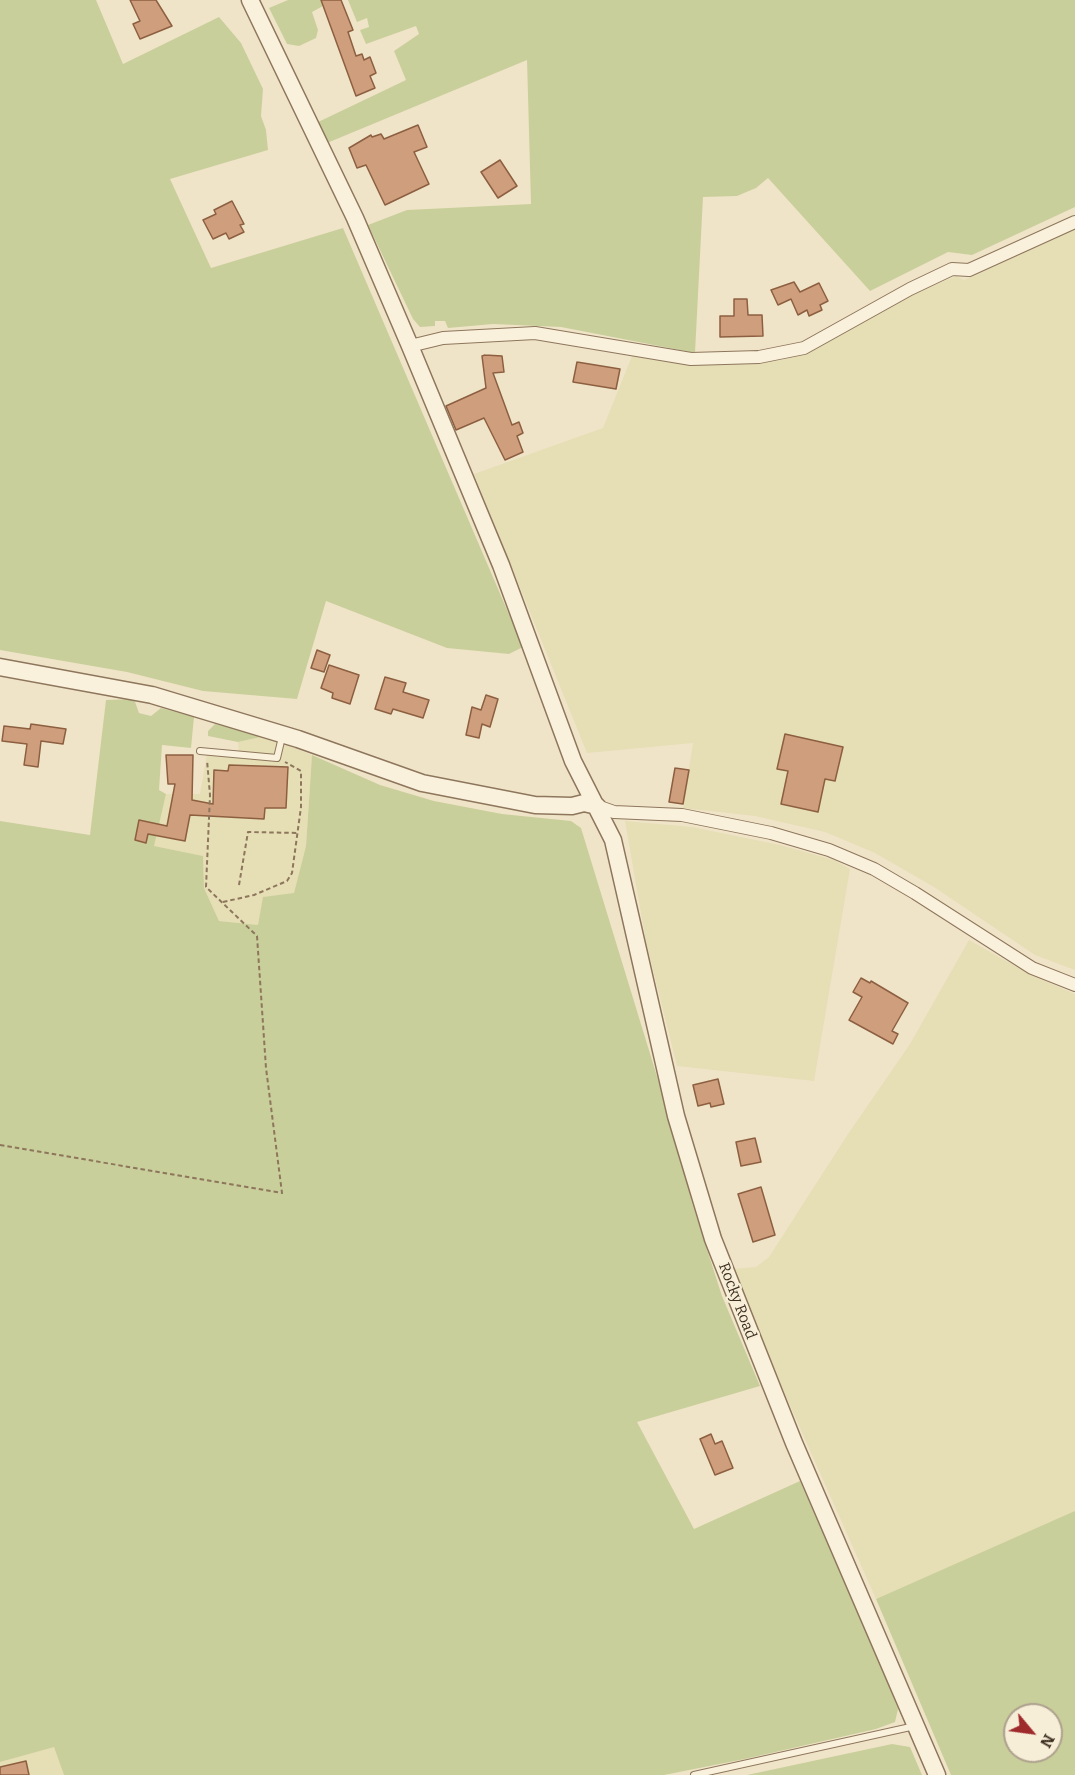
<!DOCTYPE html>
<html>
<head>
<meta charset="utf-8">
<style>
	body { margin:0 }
	#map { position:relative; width:1075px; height:1775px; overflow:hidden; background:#f0e4c8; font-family:Bitter,serif }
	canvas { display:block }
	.north { position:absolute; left:1003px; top:1703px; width:60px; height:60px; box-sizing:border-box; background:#f7eed8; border:2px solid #ada18e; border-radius:50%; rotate:119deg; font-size:16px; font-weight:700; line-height:24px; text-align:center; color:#3d2e20 }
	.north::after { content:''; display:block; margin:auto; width:21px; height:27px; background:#9e2a2b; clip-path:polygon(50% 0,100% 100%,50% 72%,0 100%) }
</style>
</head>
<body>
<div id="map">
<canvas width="1075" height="1775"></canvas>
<div class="north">N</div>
</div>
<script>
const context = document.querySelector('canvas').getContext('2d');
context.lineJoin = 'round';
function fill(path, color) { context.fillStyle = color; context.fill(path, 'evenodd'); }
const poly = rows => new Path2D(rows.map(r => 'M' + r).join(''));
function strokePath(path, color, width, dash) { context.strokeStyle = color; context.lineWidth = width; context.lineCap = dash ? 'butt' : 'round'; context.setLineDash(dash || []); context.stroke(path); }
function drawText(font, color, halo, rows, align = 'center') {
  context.font = font + ' Bitter,serif'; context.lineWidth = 4.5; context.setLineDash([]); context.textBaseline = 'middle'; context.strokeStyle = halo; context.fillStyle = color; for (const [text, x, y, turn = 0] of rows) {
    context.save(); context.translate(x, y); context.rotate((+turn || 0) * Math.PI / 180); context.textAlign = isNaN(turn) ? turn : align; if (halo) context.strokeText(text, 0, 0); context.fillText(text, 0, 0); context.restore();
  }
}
fill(poly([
	[1075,229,1075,970,1035,955,934,887,875,853,825,832,755,816,683,808,693,743,587,753,474,474,603,428,632,356,724,365,782,360,811,350,905,298,956,276,964,280],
	[265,736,312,755,306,846,294,894,264,897,258,925,219,921,204,888,203,856,153,846,166,794,200,794,207,754,239,755,238,742],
	[625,821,692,827,780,845,834,860,850,869,814,1081,677,1066,646,942],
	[969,940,1033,976,1075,994,1075,1512,876,1599,784,1392,733,1269,756,1267,769,1257,848,1134,910,1044],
	[54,1746,64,1775,0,1775,0,1762]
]), '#e6deb5');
fill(poly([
	[0,0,96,0,123,64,219,17,241,43,263,89,261,116,266,130,268,150,170,179,211,268,343,228,523,647,509,654,447,648,326,601,297,699,203,691,127,672,0,650],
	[288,0,321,0,323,6,312,12,318,30,316,38,299,46,287,44,269,8],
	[348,0,1075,0,1075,207,972,255,948,252,870,291,768,178,756,188,737,196,703,197,695,353,561,327,493,324,448,328,445,321,435,321,435,326,420,327,413,319,368,225,407,210,531,204,527,60,327,143,314,124,406,80,394,51,419,34,416,26,366,44,360,30,369,27,367,18,357,22],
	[134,699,139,713,151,716,161,708,194,717,191,748,162,745,159,790,166,794,154,846,203,856,204,888,219,921,258,925,263,897,294,893,306,846,312,755,380,785,434,801,502,814,571,821,581,828,670,1119,693,1206,722,1296,760,1386,637,1422,694,1529,800,1481,883,1670,898,1709,895,1722,876,1729,745,1759,664,1775,64,1775,54,1747,0,1762,0,821,90,835,106,700],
	[215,724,265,736,238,742,208,736,208,731],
	[1075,1511,1075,1775,951,1775,876,1599],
	[1015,1715,1051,1715,1051,1751,1015,1751],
	[892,1744,910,1747,922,1775,747,1775]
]), '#c9cf9b');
const building = poly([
	[130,0,156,0,172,26,140,39,133,24,140,21,130,0],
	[321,0,341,0,353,30,348,32,356,56,362,54,364,60,370,57,376,73,370,76,375,88,356,96,321,0],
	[418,125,427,147,414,152,429,184,385,205,366,165,357,168,349,148,371,135,372,137,381,134,384,139,418,125],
	[500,160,517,186,498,198,481,172,500,160],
	[232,201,244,224,240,225,244,232,229,239,226,233,213,239,203,220,216,214,214,210,232,201],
	[794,282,800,292,819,283,828,301,820,305,822,310,809,316,807,310,798,315,791,299,778,305,771,290,794,282],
	[734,299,747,299,748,315,762,315,763,336,720,337,720,316,734,316,734,299],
	[485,355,502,356,504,372,493,373,512,425,519,422,523,433,517,436,523,452,505,460,484,418,456,430,446,406,486,388,482,356,485,355],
	[577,362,620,369,616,389,573,382,577,362],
	[317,650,330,655,324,672,311,668,317,650],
	[329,665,359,675,350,704,332,698,333,693,321,688,329,665],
	[385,677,406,683,403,692,429,700,423,718,393,709,391,714,375,709,385,677],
	[486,695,498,699,490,727,482,724,479,738,466,735,472,707,481,710,486,695],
	[31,724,66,729,63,744,41,741,38,767,24,765,27,744,2,741,4,726,30,729,31,724],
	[785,734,843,747,835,781,825,779,818,812,781,804,788,771,777,769,785,734],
	[166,755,193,755,192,800,213,804,214,770,228,771,229,765,288,767,286,808,265,808,264,819,190,815,185,841,148,834,146,843,135,840,139,820,167,826,175,784,168,784,166,755],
	[675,768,689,770,683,804,669,802,675,768],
	[861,978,870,983,871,981,908,1003,892,1031,898,1034,893,1044,849,1020,862,997,853,992,861,978],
	[718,1079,724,1104,711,1107,710,1103,698,1106,693,1085,718,1079],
	[755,1138,761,1162,741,1166,736,1142,755,1138],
	[761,1187,775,1235,753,1242,738,1194,761,1187],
	[711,1434,715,1444,722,1441,733,1468,715,1475,700,1439,711,1434],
	[26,1761,29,1775,0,1775,0,1767,26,1761]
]);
fill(building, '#cf9f7d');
strokePath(building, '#8d5f41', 1.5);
const service = poly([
	[200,751,277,758,282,737],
	[694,1775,915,1726]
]);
const minor = poly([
	[410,346,443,338,535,333,691,359,759,357,804,348,910,289,952,269,969,270,1075,222],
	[597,806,614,812,682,815,771,833,829,850,874,869,915,893,1032,968,1075,985]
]);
const tertiary = poly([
	[250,0,355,218,410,346,501,565,573,761,613,840,676,1116,713,1239,794,1443,937,1775],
	[0,667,152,695,298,739,422,783,535,805,572,806,584,803,597,806]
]);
strokePath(service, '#8d765c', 8);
strokePath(minor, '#8d765c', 14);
strokePath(tertiary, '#8d765c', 19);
strokePath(poly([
	[239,885,248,832,298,833],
	[223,902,254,895,287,881,292,873,301,807,301,771,285,762],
	[0,1145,282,1193,266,1068,257,936,206,887,210,795,207,760]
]), '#8d765c', 2, [4.5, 3]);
strokePath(service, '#faf1dc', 6);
strokePath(minor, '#faf1dc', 12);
strokePath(tertiary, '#faf1dc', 16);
drawText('15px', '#3d2e20', '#f7eed8', [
	["Rocky Road",737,1301,69]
]);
</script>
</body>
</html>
